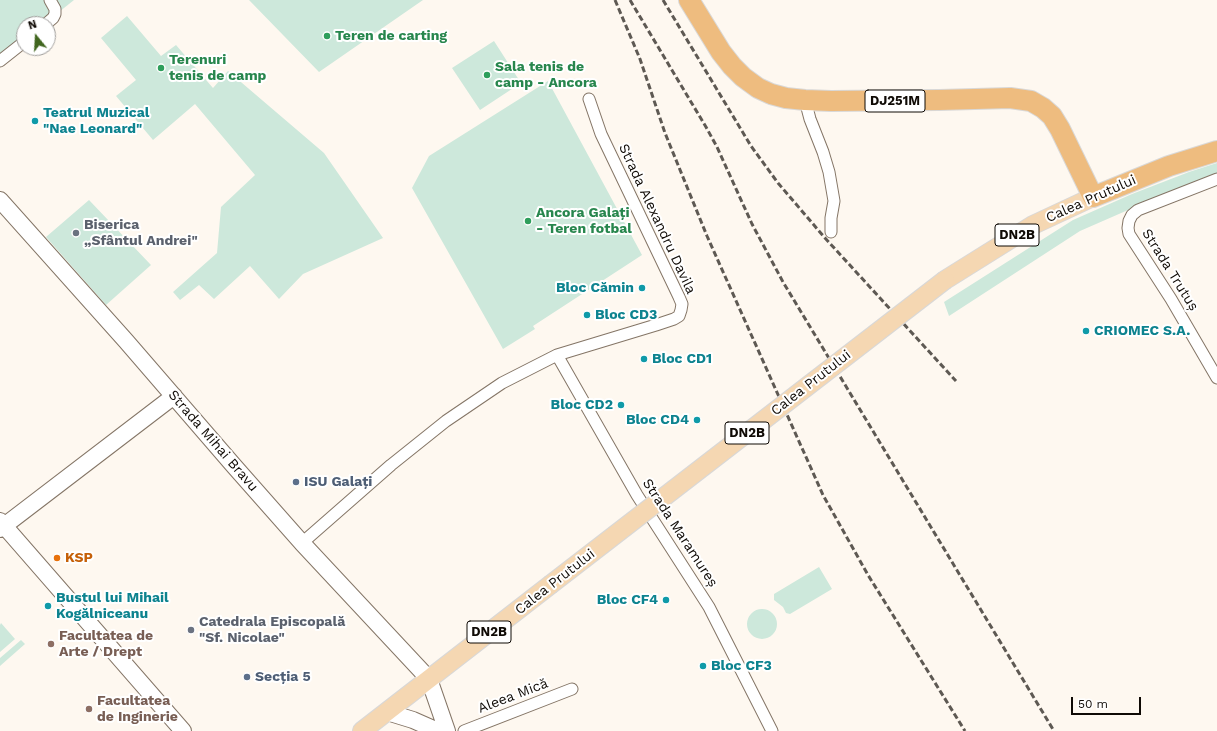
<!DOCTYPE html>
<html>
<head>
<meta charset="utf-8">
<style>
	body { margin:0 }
	#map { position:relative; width:1217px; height:731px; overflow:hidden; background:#fef8f0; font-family:"Work Sans",sans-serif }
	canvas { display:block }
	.north { position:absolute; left:16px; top:16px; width:40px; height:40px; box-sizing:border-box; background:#fff; border:1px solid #9f9d9b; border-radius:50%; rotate:342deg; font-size:11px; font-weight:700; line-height:16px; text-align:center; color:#0f0a05 }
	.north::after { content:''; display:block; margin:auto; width:14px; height:18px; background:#41661f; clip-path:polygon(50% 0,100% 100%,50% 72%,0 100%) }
	.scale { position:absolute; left:1071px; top:697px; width:70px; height:18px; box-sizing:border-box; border:2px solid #0f0a05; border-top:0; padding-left:5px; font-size:12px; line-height:14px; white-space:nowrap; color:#0f0a05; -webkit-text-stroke:3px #fff; paint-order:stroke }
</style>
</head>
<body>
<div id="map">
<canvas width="1217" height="731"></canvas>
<div class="north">N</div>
<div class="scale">50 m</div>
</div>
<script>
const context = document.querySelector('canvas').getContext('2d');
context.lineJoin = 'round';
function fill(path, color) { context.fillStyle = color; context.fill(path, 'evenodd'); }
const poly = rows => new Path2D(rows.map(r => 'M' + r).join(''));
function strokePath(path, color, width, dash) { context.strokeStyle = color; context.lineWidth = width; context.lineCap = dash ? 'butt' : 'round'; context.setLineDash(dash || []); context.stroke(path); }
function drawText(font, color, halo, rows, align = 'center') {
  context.font = font + ' "Work Sans",sans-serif'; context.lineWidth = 4; context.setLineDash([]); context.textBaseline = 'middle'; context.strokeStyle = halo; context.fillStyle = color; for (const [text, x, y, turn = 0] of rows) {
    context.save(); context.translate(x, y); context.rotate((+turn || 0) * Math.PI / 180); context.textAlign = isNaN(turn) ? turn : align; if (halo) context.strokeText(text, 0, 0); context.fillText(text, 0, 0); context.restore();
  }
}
fill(poly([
	[0,0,74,0,44,24,24,24,24,39,0,58],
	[249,0,423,0,319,72],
	[127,16,161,56,176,45,213,88,228,71,324,153,383,238,303,274,279,299,250,266,214,299,199,285,180,300,173,292,217,253,221,207,255,175,195,104,153,140,116,96,136,80,101,38],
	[494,41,521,83,480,110,452,68],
	[548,81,642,255,533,326,535,329,503,349,412,188,429,156],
	[1217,163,1217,173,1167,193,1080,231,949,316,944,302,1073,220,1132,194,1189,172],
	[89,200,151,265,106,305,46,237],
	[819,567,832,589,790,614,786,613,783,607,774,600,774,594],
	'747 624a15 15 0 1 1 30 0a15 15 0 1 1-30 0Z',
	[1,623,15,639,0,652,0,625],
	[21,640,25,644,0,666,0,658]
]), '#cde8db');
const street = poly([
	[46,24,53,18,55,14,55,9,50,0],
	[0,61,24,42],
	[805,100,810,119,823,152,829,172,834,201,831,218,831,232],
	[1217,179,1138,210,1132,215,1129,221,1128,228,1129,234,1171,299,1217,378],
	[557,355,637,495,709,607,772,731],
	[302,543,391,465,446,421,502,383,557,355,656,325,674,319,679,316,681,310,682,304,679,297,601,134,589,99],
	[464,731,572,689]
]);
const secondary = poly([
	[0,200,126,341,234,466,302,543,429,679,447,731],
	[0,521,183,731],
	[0,529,174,396],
	[387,712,413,720,438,731]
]);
const primary = poly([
	[945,280,1033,225,1093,197],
	[362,731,550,585]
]);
const highway = poly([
	[689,0,721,52,732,66,743,77,758,88,771,94,786,98,805,100,831,101,939,100,1010,98,1031,101,1043,108,1052,116,1060,129,1093,197,1169,166,1217,151]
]);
strokePath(street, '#847566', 13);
strokePath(secondary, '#847566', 18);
strokePath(primary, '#d9d8d7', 20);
strokePath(highway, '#d9d8d7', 22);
strokePath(street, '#fff', 11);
strokePath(secondary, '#fff', 16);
strokePath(primary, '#f5d7b2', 18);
strokePath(highway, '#eebc7f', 20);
strokePath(poly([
	[615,0,640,59,665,133,707,236,823,495,868,575,965,731],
	[630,0,706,127,717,147,752,224,783,282,1054,731],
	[663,0,751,146,778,183,825,238,956,381]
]), '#5e5953', 3, [6, 3]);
const primaryBridge = poly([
	[550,585,945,280]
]);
strokePath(primaryBridge, '#d9d8d7', 20, []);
strokePath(primaryBridge, '#f5d7b2', 18);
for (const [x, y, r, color] of [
	[327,36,4,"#2e9e5b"],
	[161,68,4,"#2e9e5b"],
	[487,75,4,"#2e9e5b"],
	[35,121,4,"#0f9aa8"],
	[528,221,4,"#2e9e5b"],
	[76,233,4,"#6b7280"],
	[642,288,4,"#0f9aa8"],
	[587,315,4,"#0f9aa8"],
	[1086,331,4,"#0f9aa8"],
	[644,359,4,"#0f9aa8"],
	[621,405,4,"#0f9aa8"],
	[697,420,4,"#0f9aa8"],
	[296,482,4,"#5c6f8a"],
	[57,558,4,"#e8710a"],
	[666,600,4,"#0f9aa8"],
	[48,606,4,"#0f9aa8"],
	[191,630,4,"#6b7280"],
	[51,644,4,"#8d6e63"],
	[703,666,4,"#0f9aa8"],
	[247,677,4,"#5c6f8a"],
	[89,709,4,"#8d6e63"]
]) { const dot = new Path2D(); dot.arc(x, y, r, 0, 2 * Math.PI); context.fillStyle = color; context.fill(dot); strokePath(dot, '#fff', 1.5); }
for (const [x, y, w] of [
	[895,101,60],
	[1017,235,44],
	[747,433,44],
	[489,632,44]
]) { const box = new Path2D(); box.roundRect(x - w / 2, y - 11, w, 22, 3); context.fillStyle = '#fff'; context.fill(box); strokePath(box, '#0f0a05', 1); }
drawText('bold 13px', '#0f0a05', null, [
	["DJ251M",895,101],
	["DN2B",1017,235],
	["DN2B",747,433],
	["DN2B",489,632]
]);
drawText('bold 14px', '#27864d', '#fff', [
	["Teren de carting",335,36],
	["Terenuri",169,60],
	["tenis de camp",169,76],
	["Sala tenis de",495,67],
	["camp - Ancora",495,83],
	["Ancora Galați",536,213],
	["- Teren fotbal",536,229]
], 'left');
drawText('bold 14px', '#0d838f', '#fff', [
	["Teatrul Muzical",43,113],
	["\"Nae Leonard\"",43,129],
	["Bloc Cămin",634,288,"right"],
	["Bloc CD3",595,315],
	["CRIOMEC S.A.",1094,331],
	["Bloc CD1",652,359],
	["Bloc CD2",613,405,"right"],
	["Bloc CD4",689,420,"right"],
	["Bustul lui Mihail",56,598],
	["Kogălniceanu",56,614],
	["Bloc CF4",658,600,"right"],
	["Bloc CF3",711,666]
], 'left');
drawText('14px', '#0f0a05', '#fff', [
	["Calea Prutului",1091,199,-24],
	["Strada Alexandru Davila",657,219,65],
	["Strada Trutuș",1170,270,58],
	["Calea Prutului",811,383,-38],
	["Strada Mihai Bravu",213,441,49],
	["Strada Maramureș",680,533,57],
	["Calea Prutului",555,582,-38],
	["Aleea Mică",513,696,-21]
]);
drawText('bold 14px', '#5b616d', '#fff', [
	["Biserica",84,225],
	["„Sfântul Andrei\"",84,241],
	["Catedrala Episcopală",199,622],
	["\"Sf. Nicolae\"",199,638]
], 'left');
drawText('bold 14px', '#4e5e75', '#fff', [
	["ISU Galați",304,482],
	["Secția 5",255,677]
], 'left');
drawText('bold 14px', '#c56008', '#fff', [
	["KSP",65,558]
], 'left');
drawText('bold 14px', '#785e54', '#fff', [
	["Facultatea de",59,636],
	["Arte / Drept",59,652],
	["Facultatea",97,701],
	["de Inginerie",97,717]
], 'left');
</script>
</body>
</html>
